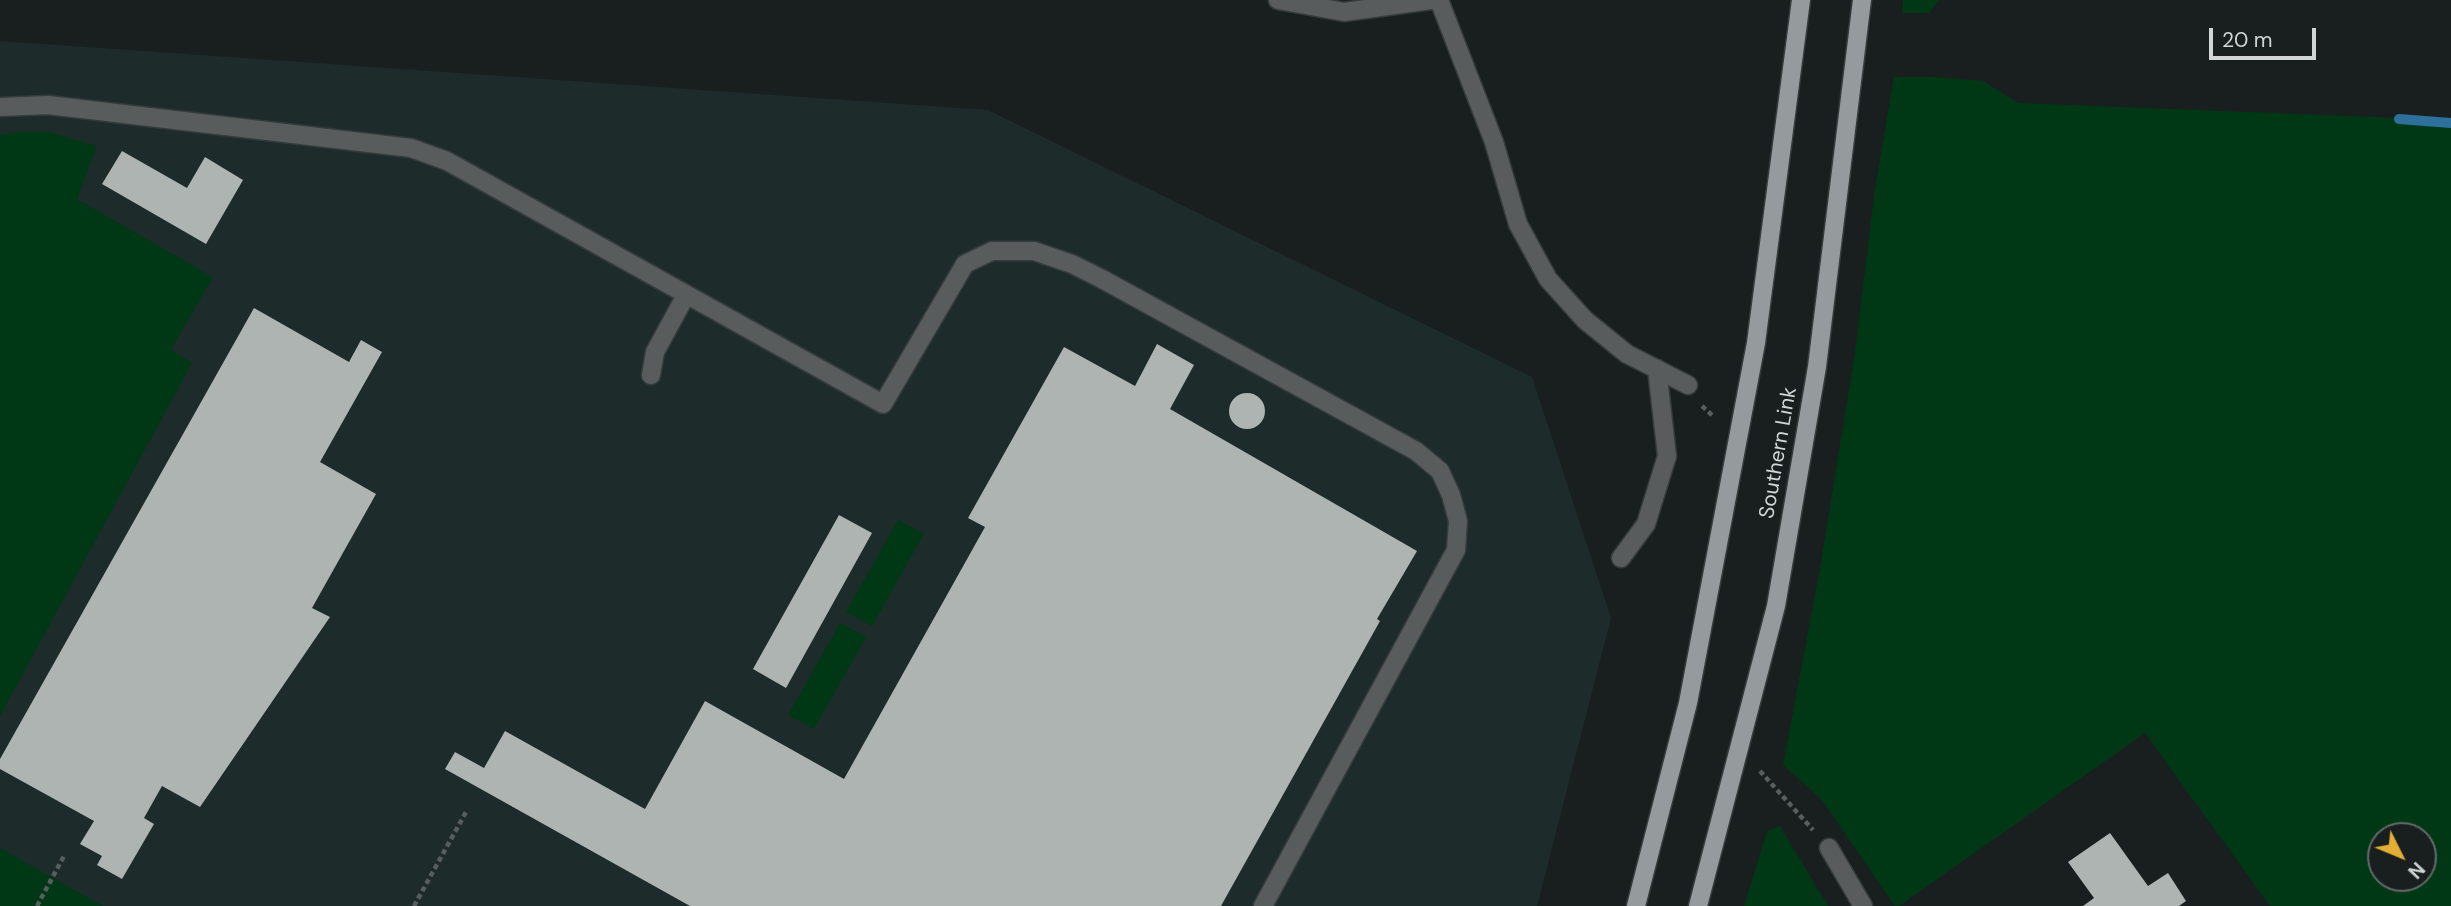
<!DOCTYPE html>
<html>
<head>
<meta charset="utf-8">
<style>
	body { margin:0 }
	#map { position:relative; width:2451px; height:906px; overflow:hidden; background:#191f1f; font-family:"DM Sans",sans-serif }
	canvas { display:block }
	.north { position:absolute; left:2367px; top:822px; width:70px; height:70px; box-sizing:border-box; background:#191f1f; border:2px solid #636868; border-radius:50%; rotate:133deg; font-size:19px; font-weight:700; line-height:28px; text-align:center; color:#d1d5d5 }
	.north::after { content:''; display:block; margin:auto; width:24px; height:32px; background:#e3ae35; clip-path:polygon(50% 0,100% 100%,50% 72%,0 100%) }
	.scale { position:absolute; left:2209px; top:28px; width:107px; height:32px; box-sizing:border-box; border:4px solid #d1d5d5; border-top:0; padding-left:9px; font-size:21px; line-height:24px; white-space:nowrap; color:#d1d5d5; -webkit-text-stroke:5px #191f1f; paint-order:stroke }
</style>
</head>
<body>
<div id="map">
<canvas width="2451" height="906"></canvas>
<div class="north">N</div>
<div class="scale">20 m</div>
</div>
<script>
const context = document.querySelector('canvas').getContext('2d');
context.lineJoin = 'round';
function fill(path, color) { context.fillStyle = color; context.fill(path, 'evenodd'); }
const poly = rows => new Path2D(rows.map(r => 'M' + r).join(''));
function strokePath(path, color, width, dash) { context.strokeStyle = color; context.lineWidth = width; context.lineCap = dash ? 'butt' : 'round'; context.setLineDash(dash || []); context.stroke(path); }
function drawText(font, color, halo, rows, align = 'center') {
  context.font = font + ' "DM Sans",sans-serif'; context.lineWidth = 7; context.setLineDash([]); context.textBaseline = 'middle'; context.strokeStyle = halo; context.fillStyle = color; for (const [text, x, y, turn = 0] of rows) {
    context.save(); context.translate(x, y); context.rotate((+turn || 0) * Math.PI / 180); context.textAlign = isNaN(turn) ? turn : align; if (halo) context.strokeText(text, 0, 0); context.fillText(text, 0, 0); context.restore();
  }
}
fill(poly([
	[0,41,988,110,1532,377,1611,618,1537,906,0,906]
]), '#1e2b2b');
fill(poly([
	[1903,0,1939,0,1929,13,1902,13],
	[1894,77,1931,77,1983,81,2018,103,2451,120,2451,906,2270,906,2145,733,1899,906,1895,906,1821,799,1783,765,1820,568,1855,352,1875,189],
	[2381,836,2423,836,2423,878,2381,878],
	[21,132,49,132,97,146,77,199,213,277,171,350,192,363,0,716,0,135],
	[898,520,924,534,872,626,846,612],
	[840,623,866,637,814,729,788,715],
	[1780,826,1828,906,1744,906,1767,831],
	[0,848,103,906,0,906]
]), '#003816');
strokePath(poly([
	[2399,119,2451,123]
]), '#2c709b', 10);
fill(poly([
	[122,151,187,188,205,157,243,180,206,244,102,184],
	[254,308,349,362,361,340,382,352,320,462,376,494,312,608,330,617,200,807,162,786,144,818,154,824,122,879,97,865,102,856,80,844,94,821,0,769,0,759],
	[1157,344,1194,365,1170,409,1417,551,1377,619,1380,621,1221,906,690,906,445,769,455,752,484,768,505,731,645,809,705,701,844,779,985,527,968,518,1064,347,1135,386],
	'1229 411a18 18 0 1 1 36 0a18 18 0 1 1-36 0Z',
	[839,515,872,533,786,688,753,669],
	[2110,833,2148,886,2168,873,2186,901,2179,906,2083,906,2094,898,2068,862]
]), '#adb4b2');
const service = poly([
	[1278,0,1344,12,1431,0],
	[0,107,48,105,411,148,447,161,883,404,965,264,992,251,1034,251,1072,264,1102,279,1416,451,1440,471,1451,495,1458,521,1456,550,1263,906],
	[651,375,655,352,686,295],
	[1621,558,1646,524,1667,456,1657,369]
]);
const minor = poly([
	[1439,0,1494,142,1518,224,1548,279,1585,320,1627,354,1688,385],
	[1829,848,1863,906]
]);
const primary = poly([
	[1636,906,1688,703,1756,343,1801,0],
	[1698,906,1776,606,1817,367,1862,0]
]);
strokePath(service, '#363c3c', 21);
strokePath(minor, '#363c3c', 21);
strokePath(primary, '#363c3c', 21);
strokePath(poly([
	[1702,406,1714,417],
	[1760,771,1813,830],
	[37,906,64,856],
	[414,906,466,812]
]), '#585e5e', 4.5, [5, 3.5]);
strokePath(service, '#595c5d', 18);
strokePath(minor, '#595c5d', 18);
strokePath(primary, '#959b9d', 18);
drawText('21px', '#d1d5d5', '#191f1f', [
	["Southern Link",1779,453,-80]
]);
</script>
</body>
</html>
